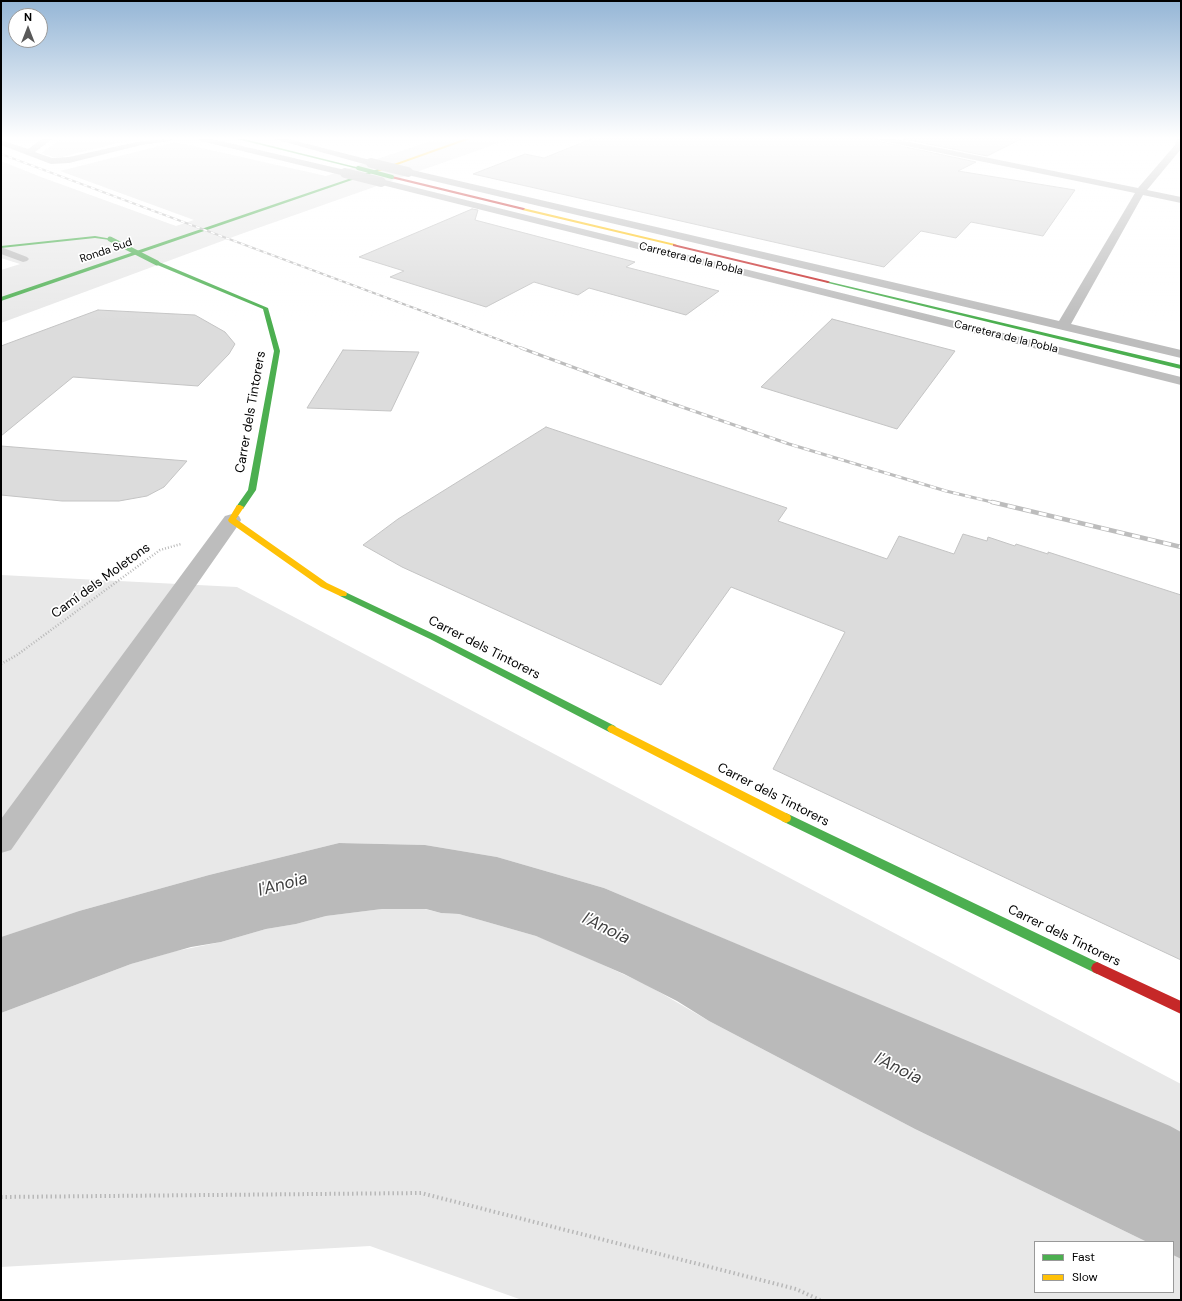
<!DOCTYPE html>
<html>
<head>
<meta charset="utf-8">
<style>
	body { margin:0 }
	#map { position:relative; width:1182px; height:1301px; overflow:hidden; background:#fff; font-family:"DM Sans",sans-serif }
	canvas { display:block }
	.frame { position:absolute; inset:0; border:2px solid #000; pointer-events:none }
	.legend { position:absolute; left:1034px; top:1241px; width:140px; height:52px; box-sizing:border-box; background:#fff; border:1px solid #999; margin:0; padding:5px 7px; list-style:none; font-size:12px; color:#000 }
	.legend li { display:flex; align-items:center; gap:8px; height:20px }
	.legend b { width:20px; border:1px solid #999 }
	.north { position:absolute; left:8px; top:8px; width:40px; height:40px; box-sizing:border-box; background:#fff; border:1px solid #999; border-radius:50%; rotate:0deg; font-size:11px; font-weight:700; line-height:16px; text-align:center; color:#000 }
	.north::after { content:''; display:block; margin:auto; width:14px; height:18px; background:#595959; clip-path:polygon(50% 0,100% 100%,50% 72%,0 100%) }
</style>
</head>
<body>
<div id="map">
<canvas width="1182" height="1301"></canvas>
<div class="frame"></div>
<ul class="legend">
<li><b style="height:5px;background:#4caf50"></b>Fast</li>
<li><b style="height:5px;background:#ffc107"></b>Slow</li>
</ul>
<div class="north">N</div>
</div>
<script>
const context = document.querySelector('canvas').getContext('2d');
context.lineJoin = 'round';
function fill(path, color) { context.fillStyle = color; context.fill(path, 'evenodd'); }
const poly = rows => new Path2D(rows.map(r => 'M' + r).join(''));
function strokePath(path, color, width, dash) { context.strokeStyle = color; context.lineWidth = width; context.lineCap = dash ? 'butt' : 'round'; context.setLineDash(dash || []); context.stroke(path); }
function drawText(font, color, halo, rows, align = 'center') {
  context.font = font + ' "DM Sans",sans-serif'; context.lineWidth = 3.5; context.setLineDash([]); context.textBaseline = 'middle'; context.strokeStyle = halo; context.fillStyle = color; for (const [text, x, y, turn = 0] of rows) {
    context.save(); context.translate(x, y); context.rotate((+turn || 0) * Math.PI / 180); context.textAlign = isNaN(turn) ? turn : align; if (halo) context.strokeText(text, 0, 0); context.fillText(text, 0, 0); context.restore();
  }
}
fill(poly([
	[61,139,134,139,62,157,53,157,41,153],
	[437,139,510,139,241,234,1,323,1,270,20,264,1,258,1,161,41,177,176,226,194,220,60,171,175,142,326,176],
	[1,575,237,587,1181,1084,1181,1132,604,888,497,857,425,845,339,843,209,875,79,911,1,937],
	[382,909,425,909,441,913,459,914,536,936,560,945,649,986,709,1021,915,1129,1147,1242,1035,1242,1035,1292,1173,1292,1173,1255,1181,1259,1181,1300,522,1300,370,1246,1,1267,1,1013,131,964,176,951,221,942,266,929,296,924,326,916]
]), '#e8e8e8');
fill(poly([
	[339,843,425,845,497,857,604,888,1170,1126,1181,1132,1181,1259,1173,1255,1173,1242,1147,1242,915,1129,709,1021,677,1001,624,974,536,936,459,914,441,913,426,909,382,909,326,916,296,924,266,929,221,942,191,947,131,964,1,1013,1,937,79,911,209,875]
]), '#bababa');
const building = poly([
	[591,139,877,139,882,142,976,162,958,171,1075,190,1043,236,971,222,956,238,921,231,884,267,473,174,525,154,544,158,591,139],
	[904,139,1021,139,987,156,904,139],
	[472,209,478,210,475,220,635,262,626,267,719,291,686,315,589,288,578,295,534,282,486,307,390,277,404,271,359,257,472,209],
	[98,310,195,315,225,332,235,344,229,354,198,386,73,377,1,436,1,346,98,310],
	[832,319,955,351,897,429,761,387,832,319],
	[343,350,419,352,391,411,307,408,343,350],
	[546,427,787,508,778,521,887,559,899,536,954,554,963,534,987,541,988,537,1015,546,1016,544,1048,554,1048,552,1181,595,1181,960,773,769,845,632,731,587,661,685,402,567,363,545,398,519,546,427],
	[1,446,187,461,164,487,147,496,119,501,62,501,1,495,1,446]
]);
fill(building, '#dcdcdc');
strokePath(building, '#c4c4c4', 1);
strokePath(poly([
	[1,664,17,655,160,550,181,544]
]), '#b8b8b8', 2.5, [1, 2]);
strokePath(poly([
	[1,1197,421,1193,796,1289,820,1300]
]), '#b8b8b8', 4, [1.5, 3]);
fill(poly([
	[42,139,52,139,35,152,52,158,69,157,141,141,174,139,170,141,141,145,69,163,51,164,1,145,1,140,28,149,42,139],
	[197,139,212,139,345,170,350,173,345,176,201,141,197,139],
	[274,139,288,139,374,161,375,163,371,166,274,139],
	[878,139,895,139,1138,188,1175,145,1177,139,1181,139,1181,149,1147,190,1181,197,1181,203,1143,195,1071,324,1181,350,1181,358,408,175,403,172,408,169,1059,321,1135,193,882,141,878,139],
	[381,179,1181,377,1181,385,378,184,376,182,378,180,381,179],
	[1,247,27,257,29,259,27,261,23,262,1,254,1,247],
	[232,514,239,516,241,520,239,524,11,850,1,853,1,819,225,516,232,514]
]), '#bdbdbd');
fill(poly([
	[237,139,244,139,360,168,358,169,237,139],
	[378,169,381,170,1,301,1,297,378,169],
	[95,236,112,239,110,240,95,238,1,248,1,246,95,236],
	[155,262,159,262,268,308,280,351,256,490,243,509,240,509,236,507,248,490,274,351,263,309,155,264,155,262],
	[826,281,1181,365,1181,369,828,283,826,282,826,281],
	[343,591,436,635,615,726,617,729,615,732,612,733,609,732,430,639,340,596,339,594,340,592,343,591],
	[786,813,1101,964,1103,968,1101,972,1097,974,1093,972,782,821,781,818,782,815,786,813]
]), '#4caf50');
fill(poly([
	[464,139,470,139,380,171,377,170,464,139],
	[523,208,675,244,677,245,675,246,522,210,523,208],
	[237,505,240,505,244,507,236,519,327,583,346,592,347,594,346,596,340,596,321,587,229,522,228,520,237,505],
	[612,725,790,815,791,818,790,821,786,823,782,821,609,732,607,729,609,726,612,725]
]), '#ffc107');
fill(poly([
	[392,176,524,208,525,209,523,210,391,178,392,176],
	[673,244,828,281,830,282,828,283,673,246,673,244],
	[1097,962,1181,1001,1181,1014,1093,972,1091,968,1093,964,1097,962]
]), '#c62828');
const railFar2 = poly([
	[1,154,524,349]
]);
const railFar1 = poly([
	[521,348,659,399,789,444,946,491,996,503]
]);
const rail = poly([
	[992,502,1181,547]
]);
strokePath(railFar2, '#bdbdbd', 2);
strokePath(railFar1, '#bdbdbd', 3);
strokePath(rail, '#bdbdbd', 4.5);
strokePath(railFar2, '#fff', 1.5, [4]);
strokePath(railFar1, '#fff', 2, [6]);
strokePath(rail, '#fff', 3, [8]);
strokePath(poly([
	[371,163,408,172],
	[345,173,381,182]
]), '#bdbdbd', 10);
strokePath(poly([
	[358,168,392,177]
]), '#4caf50', 4);
strokePath(poly([
	[110,239,157,263]
]), '#4caf50', 5);
const sky = context.createLinearGradient(0, 0, 0, 321);
sky.addColorStop(0, '#95b6d6');
sky.addColorStop(0.43, '#fff');
sky.addColorStop(1, '#ffffff00');
context.fillStyle = sky;
context.fillRect(0, 0, 1182, 321);
drawText('11px', '#000', '#fff', [
	["Ronda Sud",106,251,-19],
	["Carretera de la Pobla",691,259,14],
	["Carretera de la Pobla",1006,337,14]
]);
drawText('13px', '#000', '#fff', [
	["Carrer dels Tintorers",251,412,-80],
	["Camí dels Moletons",101,581,-36],
	["Carrer dels Tintorers",484,648,27],
	["Carrer dels Tintorers",773,795,27],
	["Carrer dels Tintorers",1064,936,26]
]);
drawText('italic 17px', '#3e3e3e', '#fff', [
	["l'Anoia",283,885,-15],
	["l'Anoia",606,929,26],
	["l'Anoia",898,1069,26]
]);
</script>
</body>
</html>
